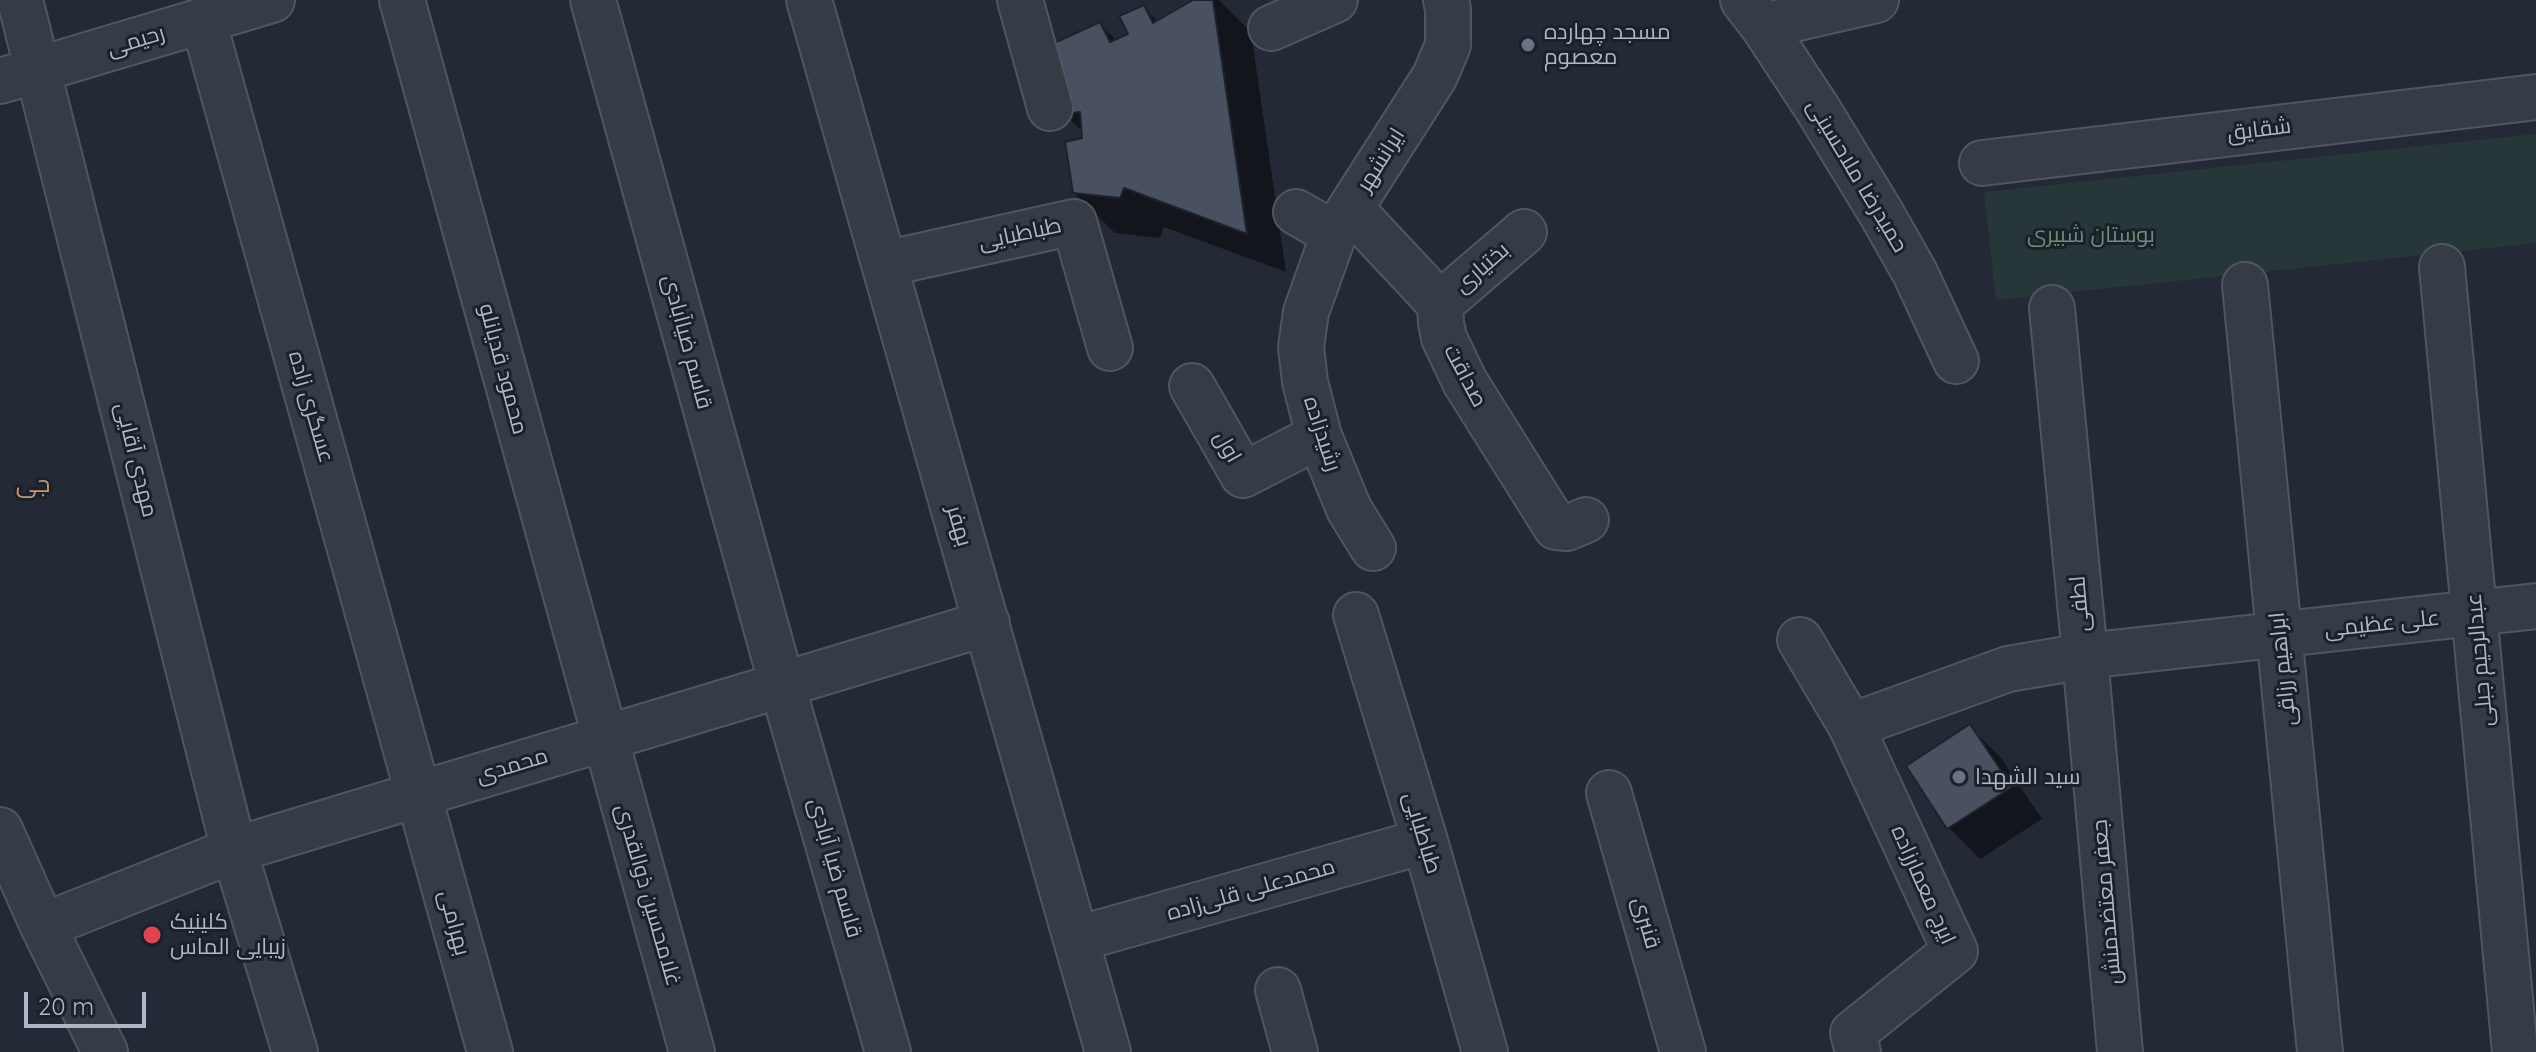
<!DOCTYPE html>
<html>
<head>
<meta charset="utf-8">
<style>
	body { margin:0 }
	#map { position:relative; width:2536px; height:1052px; overflow:hidden; background:#232935; font-family:Quicksand,sans-serif }
	canvas { display:block }
	.scale { position:absolute; left:24px; top:992px; width:122px; height:36px; box-sizing:border-box; border:4px solid #b0b6c3; border-top:0; padding-left:10px; font-size:24px; line-height:28px; white-space:nowrap; color:#b0b6c3; -webkit-text-stroke:6px #1b212b; paint-order:stroke }
</style>
</head>
<body>
<div id="map">
<canvas width="2536" height="1052"></canvas>
<div class="scale">20 m</div>
</div>
<script>
const context = document.querySelector('canvas').getContext('2d');
context.lineJoin = 'round';
function fill(path, color) { context.fillStyle = color; context.fill(path, 'evenodd'); }
const poly = rows => new Path2D(rows.map(r => 'M' + r).join(''));
function strokePath(path, color, width, dash) { context.strokeStyle = color; context.lineWidth = width; context.lineCap = dash ? 'butt' : 'round'; context.setLineDash(dash || []); context.stroke(path); }
function drawText(font, color, halo, rows, align = 'center') {
  context.font = font + ' Quicksand,Cairo,sans-serif'; context.lineWidth = 6; context.setLineDash([]); context.textBaseline = 'middle'; context.strokeStyle = halo; context.fillStyle = color; for (const [text, x, y, turn = 0] of rows) {
    context.save(); context.translate(x, y); context.rotate((+turn || 0) * Math.PI / 180); context.textAlign = isNaN(turn) ? turn : align; if (halo) context.strokeText(text, 0, 0); context.fillText(text, 0, 0); context.restore();
  }
}
fill(poly([
	[2536,134,2536,243,1996,300,1984,192]
]), '#273739');
fill(poly([
	[1197,0,1219,0,1251,32,1286,272,1164,227,1160,238,1115,233,1074,193,1083,132,1064,113,1100,24,1117,41,1130,35,1143,7,1158,22],
	[1970,727,2001,758,2042,819,1980,859,1949,828,1909,767]
]), '#0007');
const building = poly([
	[1193,0,1213,0,1247,234,1124,188,1120,198,1073,193,1065,142,1082,138,1080,112,1063,114,1052,44,1100,22,1110,42,1128,34,1119,16,1144,5,1153,23,1193,0],
	[1970,724,2012,787,1947,829,1906,766,1970,724]
]);
fill(building, '#49505f');
strokePath(building, '#1d232d', 2);
const minor = poly([
	[20,0,234,850,295,1052],
	[402,0,692,1052],
	[593,0,782,685,888,1052],
	[809,0,1108,1052],
	[1020,0,1050,108],
	[1743,0,1763,26,1817,108,1881,213,1915,273,1956,361],
	[203,20,490,1052],
	[1763,26,1876,0],
	[1271,28,1335,0],
	[0,81,272,0],
	[1982,163,2536,97],
	[1351,209,1440,304,1441,323,1444,338,1465,382,1556,527,1567,528,1586,520],
	[1296,212,1334,234],
	[884,264,1074,222,1110,348],
	[2442,267,2515,1052],
	[2245,285,2320,1052],
	[1440,304,1524,232],
	[1192,386,1243,475,1319,436],
	[1373,548,1349,509,1319,436,1305,382,1301,347,1306,312,1334,234,1435,76,1448,45,1448,9,1446,0],
	[1356,615,1425,841,1485,1052],
	[1800,640,1851,726,1955,951,1853,1033,1858,1052],
	[1851,726,2008,669,2085,656,2052,308],
	[1609,793,1683,1052],
	[0,830,43,926,105,1052],
	[43,926,234,850,987,623],
	[1077,939,1425,841],
	[1278,990,1295,1052],
	[2120,1052,2085,656,2536,606]
]);
strokePath(minor, '#505661', 48);
strokePath(minor, '#363c46', 44);
for (const [x, y, r, color] of [
	[1528,45,8,"#6b7280"],
	[1959,777,8,"#6b7280"],
	[152,935,10,"#e0444e"]
]) { const dot = new Path2D(); dot.arc(x, y, r, 0, 2 * Math.PI); context.fillStyle = color; context.fill(dot); strokePath(dot, '#1b212b', 3); }
drawText('22px', '#b0b6c3', '#1b212b', [
	["مسجد چهارده",1544,32],
	["معصوم",1544,57],
	["سید الشهدا",1975,777],
	["کلینیک",170,922],
	["زیبایی الماس",170,947]
], 'left');
drawText('22px', '#b0b6c3', '#1b212b', [
	["رحیمی",136,41,-17],
	["شقایق",2259,130,-7],
	["ایرانشهر",1381,160,-58],
	["حمیدرضا ملاحسینی",1857,176,59],
	["طباطبایی",1020,234,-12],
	["بختیاری",1482,268,-41],
	["قاسم ضیاآبادی",687,342,75],
	["محمود قدیانلو",503,369,75],
	["صداقت",1465,376,62],
	["عسگری زاده",311,407,74],
	["رشیدزاده",1322,434,72],
	["اول",1227,447,60],
	["مهدی آقایی",136,460,76],
	["بهفر",959,526,74],
	["لطفی",2080,604,-95],
	["علی عظیمی",2382,624,-6],
	["عبدالرحیم جبلی",2480,660,-95],
	["ابراهیم رزاقی",2283,669,-96],
	["محمدی",512,766,-17],
	["طباطبایی",1422,833,73],
	["قاسم ضیا آبادی",835,868,74],
	["ایرج معمارزاده",1923,885,66],
	["محمدعلی قلی‌زاده",1251,890,-16],
	["غلامحسین ذوالقدری",648,895,74],
	["جعفر معتضدمنش",2107,902,-95],
	["بهرامی",454,923,75],
	["قنبری",1646,923,74]
]);
drawText('22px', '#6b9076', '#1b212b', [
	["بوستان شبیری",2091,235]
]);
drawText('24px', '#c79767', '#1b212b', [
	["جی",33,485]
]);
</script>
</body>
</html>
